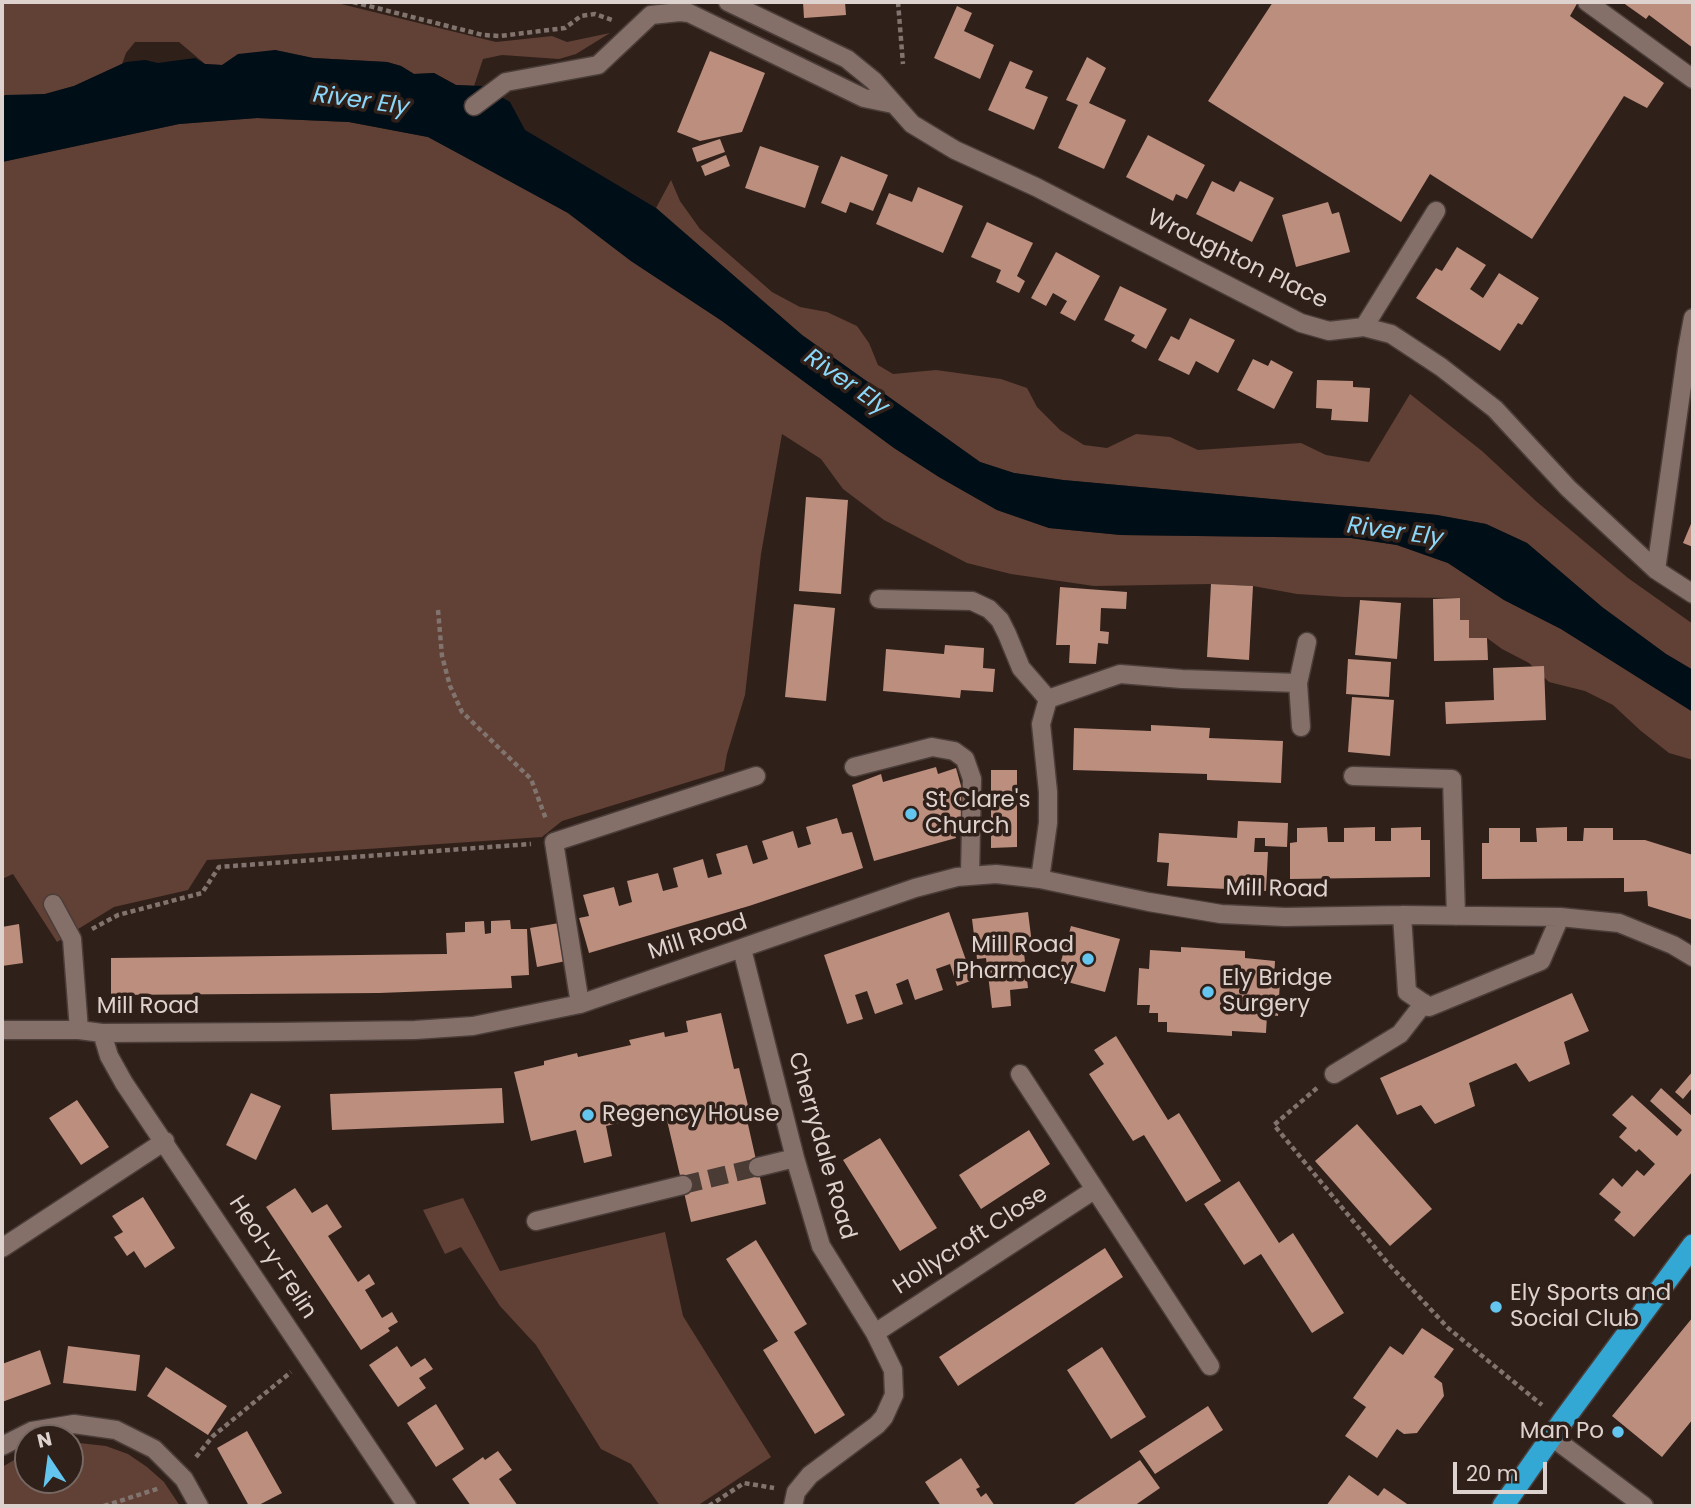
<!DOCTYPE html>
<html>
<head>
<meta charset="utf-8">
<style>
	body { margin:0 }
	#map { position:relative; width:1695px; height:1508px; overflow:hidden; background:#30201a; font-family:Poppins,sans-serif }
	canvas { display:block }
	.frame { position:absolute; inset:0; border:4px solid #ded2ce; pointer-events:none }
	.north { position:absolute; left:14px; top:1424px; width:70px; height:70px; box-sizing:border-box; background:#30201a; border:2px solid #766762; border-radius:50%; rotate:347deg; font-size:19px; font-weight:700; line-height:28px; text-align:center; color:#ded2ce }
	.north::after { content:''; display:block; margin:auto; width:24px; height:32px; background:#64c5ee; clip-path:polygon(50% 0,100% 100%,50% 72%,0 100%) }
	.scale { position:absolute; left:1453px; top:1462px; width:94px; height:32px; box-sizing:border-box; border:4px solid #ded2ce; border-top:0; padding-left:9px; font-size:21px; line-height:24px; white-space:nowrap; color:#ded2ce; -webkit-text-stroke:5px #30201a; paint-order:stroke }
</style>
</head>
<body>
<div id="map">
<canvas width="1695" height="1508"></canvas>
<div class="frame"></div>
<div class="north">N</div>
<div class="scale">20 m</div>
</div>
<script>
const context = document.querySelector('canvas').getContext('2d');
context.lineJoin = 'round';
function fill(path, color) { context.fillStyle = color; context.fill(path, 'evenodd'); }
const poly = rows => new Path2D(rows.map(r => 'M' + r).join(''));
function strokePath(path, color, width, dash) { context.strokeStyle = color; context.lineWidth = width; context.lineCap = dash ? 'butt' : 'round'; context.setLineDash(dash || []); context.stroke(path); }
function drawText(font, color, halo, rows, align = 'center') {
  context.font = font + ' Poppins,sans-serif'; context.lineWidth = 7; context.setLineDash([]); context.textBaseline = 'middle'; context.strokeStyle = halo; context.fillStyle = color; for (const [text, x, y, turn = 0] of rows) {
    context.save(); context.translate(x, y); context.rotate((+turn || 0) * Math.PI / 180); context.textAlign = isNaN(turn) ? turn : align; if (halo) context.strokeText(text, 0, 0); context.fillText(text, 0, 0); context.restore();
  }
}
fill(poly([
	[2,2,333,2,496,42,552,36,567,42,610,33,576,54,559,59,502,55,483,59,474,86,456,85,434,73,414,74,401,66,387,62,313,58,275,50,222,65,205,64,179,42,135,42,126,53,122,64,74,86,45,94,2,97],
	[257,118,349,122,428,137,506,178,568,213,631,261,722,321,894,448,939,477,997,510,1049,528,1121,535,1351,538,1397,545,1448,563,1504,600,1561,629,1693,712,1693,760,1669,753,1641,731,1613,705,1585,691,1549,682,1529,663,1502,649,1487,638,1469,638,1469,620,1460,620,1460,598,1344,597,1297,594,1253,586,1211,584,1094,586,1011,574,967,563,884,520,843,489,821,459,782,434,761,554,745,695,727,754,724,771,562,821,542,837,207,860,188,890,114,907,57,942,13,874,2,879,2,162,179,124],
	[671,180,680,201,700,229,772,292,800,307,827,312,857,326,869,343,878,365,893,374,936,370,1001,379,1027,388,1037,407,1060,430,1084,445,1107,448,1136,434,1170,437,1198,450,1301,443,1326,455,1369,462,1410,394,1482,451,1537,502,1628,578,1693,624,1693,670,1666,654,1602,607,1527,543,1486,524,1437,515,1370,508,1063,480,1014,473,980,462,802,335,656,208],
	[463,1198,500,1271,665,1232,683,1316,771,1457,697,1506,660,1506,631,1464,601,1449,536,1345,500,1306,461,1247,445,1254,423,1210],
	[70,1442,106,1446,128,1454,147,1467,164,1482,180,1506,2,1506,2,1467,28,1452,28,1480,70,1480]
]), '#614035');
fill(poly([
	[275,50,313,58,387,62,401,66,414,74,434,73,456,85,482,86,510,102,525,130,656,208,802,335,980,462,1014,473,1063,480,1370,508,1437,515,1486,524,1527,543,1602,607,1666,654,1693,670,1693,712,1561,629,1504,600,1448,563,1397,545,1351,538,1121,535,1049,528,997,510,939,477,894,448,722,321,631,261,568,213,428,137,349,122,257,118,179,124,2,162,2,97,5,95,45,94,74,86,126,62,145,60,158,63,195,58,205,64,222,65,238,54]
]), '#000e18');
fill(poly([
	[803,2,845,2,846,15,804,18],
	[1273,2,1578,2,1570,16,1664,83,1647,108,1624,96,1532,239,1430,174,1401,222,1208,101],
	[1622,2,1693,2,1693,48,1649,15,1646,19],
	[957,6,972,13,964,31,994,45,980,79,934,58],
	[710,51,765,73,742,132,700,141,677,132],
	[1087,57,1106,68,1089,103,1126,120,1104,169,1058,148,1078,105,1066,100],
	[1010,61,1033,71,1025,88,1048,97,1034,130,988,110],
	[1148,135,1205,165,1187,199,1176,194,1173,201,1126,177],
	[720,139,725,152,697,162,692,148],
	[760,146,819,166,805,208,745,188],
	[726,155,730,166,705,176,701,166],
	[841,156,888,175,873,211,850,202,846,213,821,203],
	[1212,181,1234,192,1240,181,1274,198,1252,242,1196,214],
	[918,187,963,206,943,253,876,224,889,193,912,202],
	[1328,202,1332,214,1339,212,1350,252,1296,267,1282,215],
	[987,222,1033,243,1017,276,1025,281,1019,293,996,282,1001,270,971,257],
	[1457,247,1486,265,1470,289,1483,298,1499,273,1539,298,1522,325,1518,323,1500,351,1416,298,1436,268,1442,271],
	[1056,252,1100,276,1075,321,1060,313,1067,301,1053,293,1046,306,1031,298],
	[1120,286,1167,309,1146,349,1131,341,1135,335,1104,320],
	[1190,318,1235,340,1218,373,1196,361,1189,375,1158,360,1171,336,1179,340],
	[1253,359,1268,366,1271,360,1293,372,1274,409,1237,390],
	[1317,380,1353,381,1353,387,1370,388,1368,422,1331,420,1332,409,1316,408],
	[806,497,848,500,841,594,799,591],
	[1693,519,1693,547,1683,543],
	[1211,584,1253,586,1249,660,1207,657],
	[1060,587,1127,592,1126,609,1101,608,1100,631,1109,632,1108,644,1098,643,1096,664,1069,663,1070,645,1056,645],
	[1460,598,1460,620,1469,620,1469,638,1487,638,1488,660,1434,661,1433,599],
	[1360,600,1401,603,1397,659,1355,655],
	[794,604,835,608,826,701,785,697],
	[945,645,984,648,983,668,995,669,993,692,961,690,960,698,883,691,886,649,944,654],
	[1348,659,1391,662,1389,697,1346,694],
	[1544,666,1546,720,1446,724,1445,702,1494,700,1493,668],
	[1352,697,1394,700,1390,756,1348,752],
	[1151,725,1210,728,1209,738,1283,741,1281,783,1207,780,1207,774,1073,770,1074,728,1151,731],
	[936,767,938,774,956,768,965,800,959,801,966,826,954,830,956,838,874,861,852,785,881,774,883,782],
	[991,770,1017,770,1017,847,991,848],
	[837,818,842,834,852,832,863,868,749,906,589,953,579,918,589,916,583,895,614,887,619,906,632,902,627,881,658,873,663,891,678,887,673,868,703,859,708,878,722,874,716,854,747,845,753,864,768,859,762,841,793,831,798,848,811,844,806,827],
	[1238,821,1288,823,1287,847,1265,846,1265,838,1255,838,1254,852,1268,852,1266,891,1167,886,1169,863,1157,862,1159,833,1237,838],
	[1327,827,1328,842,1344,842,1344,828,1375,827,1375,841,1391,841,1391,828,1421,827,1421,840,1430,840,1430,877,1290,879,1290,843,1297,842,1297,828],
	[1567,827,1567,841,1583,841,1584,828,1613,828,1613,840,1645,840,1693,855,1693,920,1648,906,1647,891,1624,892,1624,878,1482,879,1482,843,1489,843,1489,828,1520,828,1520,842,1537,842,1536,828],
	[949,912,973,980,957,986,950,964,936,969,943,990,915,1000,908,979,896,984,903,1004,875,1014,867,991,855,995,863,1019,847,1024,824,955],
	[1028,912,1033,952,1024,953,1028,988,1010,990,1011,1006,992,1008,986,958,977,959,972,919],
	[510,920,511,929,527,929,529,975,511,976,512,988,379,993,111,995,111,958,443,954,447,954,446,933,465,932,465,922,484,921,485,934,491,933,491,921],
	[559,923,566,961,537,967,530,928],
	[19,924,23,963,2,966,2,927],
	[1071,926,1120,939,1105,992,1056,979],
	[1181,947,1245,951,1245,958,1275,961,1274,980,1280,980,1278,1016,1267,1015,1266,1033,1232,1031,1232,1036,1167,1032,1167,1022,1158,1022,1158,1013,1149,1013,1150,1005,1137,1005,1139,968,1149,969,1150,950,1181,952],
	[1572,993,1589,1031,1564,1042,1570,1064,1529,1082,1516,1063,1490,1074,1469,1083,1475,1106,1435,1124,1421,1105,1397,1115,1380,1078],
	[721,1013,734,1069,739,1068,751,1118,747,1120,766,1204,691,1222,665,1112,606,1126,612,1156,584,1163,576,1130,531,1141,514,1072,544,1065,544,1061,577,1053,578,1057,631,1045,629,1040,664,1032,665,1037,688,1032,686,1021],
	[1116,1036,1168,1120,1179,1113,1221,1181,1186,1202,1144,1135,1133,1141,1089,1074,1104,1064,1094,1050],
	[1693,1071,1693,1087,1683,1099,1675,1092],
	[502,1088,504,1123,332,1130,330,1094],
	[1661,1088,1693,1117,1693,1171,1634,1237,1614,1220,1621,1212,1599,1194,1613,1178,1622,1187,1637,1170,1644,1176,1655,1164,1639,1149,1636,1152,1619,1137,1627,1128,1612,1115,1632,1095,1677,1136,1682,1130,1650,1101],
	[251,1093,281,1106,256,1160,226,1145],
	[77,1100,109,1147,81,1165,49,1118],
	[1357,1124,1432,1209,1390,1246,1315,1161],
	[1029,1130,1050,1164,981,1209,959,1175],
	[880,1138,937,1228,900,1251,843,1160],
	[1239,1181,1279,1243,1293,1233,1344,1313,1312,1333,1261,1254,1244,1265,1204,1204],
	[295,1188,312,1213,327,1204,342,1227,328,1236,358,1282,369,1274,375,1284,365,1290,382,1318,392,1312,398,1322,388,1328,390,1331,361,1350,266,1207],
	[143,1197,175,1248,145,1268,134,1251,127,1256,114,1237,123,1232,112,1216],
	[756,1240,807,1324,794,1332,845,1415,815,1434,763,1350,778,1341,726,1259],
	[1105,1248,1123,1277,958,1386,939,1357],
	[1693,1317,1693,1419,1662,1457,1612,1416],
	[1422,1328,1454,1349,1434,1377,1442,1383,1444,1396,1417,1433,1404,1434,1397,1429,1377,1458,1345,1436,1366,1407,1353,1398,1390,1346,1403,1355],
	[68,1346,140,1355,136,1391,63,1383],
	[397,1346,411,1367,425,1358,433,1369,419,1378,426,1388,398,1407,369,1365],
	[1102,1347,1146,1417,1111,1439,1067,1370],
	[40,1350,51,1384,2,1402,2,1364],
	[166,1367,227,1406,208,1435,147,1396],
	[436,1404,464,1449,436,1467,407,1423],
	[1208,1406,1223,1430,1155,1474,1139,1451],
	[247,1431,282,1493,257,1506,249,1506,217,1448],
	[498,1451,512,1470,499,1479,518,1506,471,1506,452,1479,483,1457,485,1460],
	[961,1458,980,1487,976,1489,981,1497,986,1493,995,1506,941,1506,925,1482],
	[1140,1460,1160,1488,1134,1506,1071,1506],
	[1349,1475,1378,1496,1384,1488,1410,1506,1326,1506]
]), '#bb8e7e');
strokePath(poly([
	[683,1185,758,1167]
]), '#4a3b35', 18, [18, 9]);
const minor = poly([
	[728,2,847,59,874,81,912,124,955,150,1036,187,1301,323,1329,331,1364,327,1391,334,1441,367,1495,409,1568,488,1656,570,1693,594],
	[1587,2,1693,79],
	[474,106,506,82,598,65,651,15,680,12,689,13,864,98,893,104],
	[1364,327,1436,211],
	[1656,570,1687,350,1693,318],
	[879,599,972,601,989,609,1000,620,1007,634,1021,668,1048,699],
	[1301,727,1298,683,1307,642],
	[854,767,932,747,954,751,965,759,972,779,970,876],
	[1353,776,1452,779,1456,916],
	[1040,879,1048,823,1048,792,1041,724,1048,699,1120,674,1182,679,1298,683],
	[53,904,72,939,79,1030],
	[1402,915,1407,992,1429,1007,1541,961,1560,917],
	[742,949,795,1158,821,1246,875,1333,893,1370,894,1395,884,1417,877,1425,810,1475,796,1492,793,1506],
	[580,1004,554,842,756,776],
	[2,1030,79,1030,102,1033,276,1032,415,1030,473,1026,580,1004,915,888,957,877,996,874,1040,879,1149,902,1221,914,1285,917,1402,915,1560,917,1619,923,1673,945,1693,957],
	[102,1033,109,1056,124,1083,407,1506],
	[1020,1074,1210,1366],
	[1334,1074,1400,1034,1424,1003],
	[758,1167,795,1158],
	[536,1221,683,1185],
	[2,1248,165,1141],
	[875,1333,1094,1190],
	[1552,1437,1644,1506],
	[2,1446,32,1431,74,1424,116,1430,154,1449,184,1479,199,1506]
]);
const highway = poly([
	[1503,1506,1562,1422,1693,1245]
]);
strokePath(minor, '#4b3d39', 21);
strokePath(highway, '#4b3d39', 24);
strokePath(poly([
	[353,2,483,35,500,36,565,28,581,16,595,14,612,20],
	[898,2,903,64],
	[438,610,442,656,450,686,462,712,531,779,546,819],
	[92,929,118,915,202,893,219,867,531,844],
	[1317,1088,1274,1125,1386,1261,1448,1328,1542,1405],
	[196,1457,213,1436,291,1372],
	[104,1506,160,1488],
	[709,1506,744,1483,774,1488]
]), '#81736e', 4.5, [5, 3.5]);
strokePath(minor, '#847069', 18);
strokePath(highway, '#33a8d4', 21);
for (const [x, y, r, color] of [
	[911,814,7,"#64c5ee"],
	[1088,959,7,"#64c5ee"],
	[1208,992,7,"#64c5ee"],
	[588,1115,7,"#64c5ee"],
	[1496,1307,7,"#64c5ee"],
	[1618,1432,7,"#64c5ee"]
]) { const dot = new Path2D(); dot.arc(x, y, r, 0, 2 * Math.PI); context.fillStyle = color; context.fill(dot); strokePath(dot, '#30201a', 2.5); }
drawText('23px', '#ded2ce', '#30201a', [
	["Wroughton Place",1237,260,26],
	["Mill Road",1277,890,1],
	["Mill Road",698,938,-18],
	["Mill Road",148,1007],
	["Cherrydale Road",821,1146,74],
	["Hollycroft Close",971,1241,-33],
	["Heol-y-Felin",272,1258,57]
]);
drawText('23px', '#ded2ce', '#30201a', [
	["St Clare's",925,801],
	["Church",925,827],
	["Mill Road",1074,946,"right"],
	["Pharmacy",1074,972,"right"],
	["Ely Bridge",1222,979],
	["Surgery",1222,1005],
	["Regency House",602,1115],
	["Ely Sports and",1510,1294],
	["Social Club",1510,1320],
	["Man Po",1604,1432,"right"]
], 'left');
drawText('italic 24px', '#8ad7fa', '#30201a', [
	["River Ely",361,102,8],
	["River Ely",846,383,35],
	["River Ely",1395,533,8]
]);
</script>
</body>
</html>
